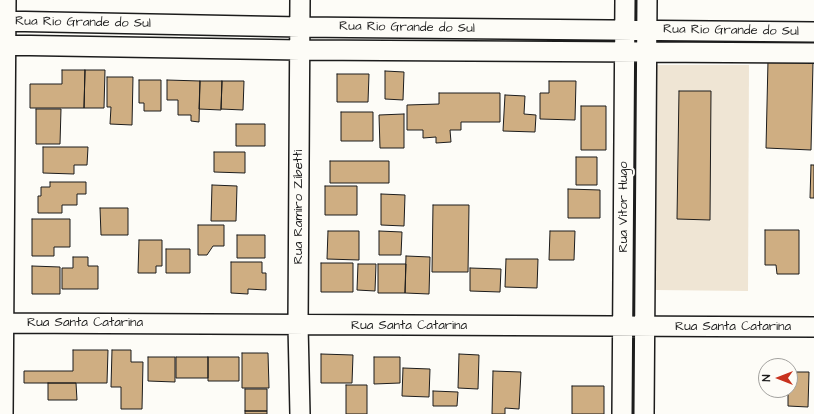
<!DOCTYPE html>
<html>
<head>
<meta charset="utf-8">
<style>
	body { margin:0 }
	#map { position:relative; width:814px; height:414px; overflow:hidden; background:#fdfcf7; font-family:"Architects Daughter",sans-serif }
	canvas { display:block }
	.north { position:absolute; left:758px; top:358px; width:40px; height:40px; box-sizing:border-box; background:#fdfcf7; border:1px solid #a3a29f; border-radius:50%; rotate:270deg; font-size:11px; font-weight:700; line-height:16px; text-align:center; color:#1c1c1c }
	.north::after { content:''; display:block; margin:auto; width:14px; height:18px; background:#c8321e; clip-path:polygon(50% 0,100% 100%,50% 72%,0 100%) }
</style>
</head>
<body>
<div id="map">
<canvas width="814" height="414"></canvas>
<div class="north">N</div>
</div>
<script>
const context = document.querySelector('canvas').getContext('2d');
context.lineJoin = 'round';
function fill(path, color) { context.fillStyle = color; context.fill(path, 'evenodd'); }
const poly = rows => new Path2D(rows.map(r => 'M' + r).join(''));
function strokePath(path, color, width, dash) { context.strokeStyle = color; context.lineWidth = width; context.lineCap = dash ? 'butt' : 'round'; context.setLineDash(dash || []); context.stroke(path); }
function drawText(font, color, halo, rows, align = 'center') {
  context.font = font + ' "Architects Daughter",sans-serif'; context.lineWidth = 4; context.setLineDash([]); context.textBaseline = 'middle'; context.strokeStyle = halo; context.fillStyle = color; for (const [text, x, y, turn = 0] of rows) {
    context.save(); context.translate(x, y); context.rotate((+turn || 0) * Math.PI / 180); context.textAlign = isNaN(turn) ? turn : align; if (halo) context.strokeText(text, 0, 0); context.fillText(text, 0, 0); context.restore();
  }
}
fill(poly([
	[657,65,749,65,748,291,655,290]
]), '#efe5d4');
const building = poly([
	[768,61,813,62,811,150,766,148,768,61],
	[62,70,85,70,84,108,30,108,30,84,62,84,62,70],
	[85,70,105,70,104,108,84,108,85,70],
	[385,71,404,72,403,100,385,99,385,71],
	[337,74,369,74,368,102,337,102,337,74],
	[107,77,133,77,132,125,110,124,111,107,107,107,107,77],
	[139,80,161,80,161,111,144,111,144,103,139,103,139,80],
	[167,80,200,81,199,122,191,121,191,115,178,115,178,100,167,100,167,80],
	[200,81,222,81,221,110,199,109,200,81],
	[222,81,244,81,243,110,221,109,222,81],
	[549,81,576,81,575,120,540,119,540,93,549,93,549,81],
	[679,91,711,91,710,220,677,219,679,91],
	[439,93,500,93,500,122,461,122,461,130,450,130,451,142,436,143,436,137,423,138,423,130,407,130,407,105,439,104,439,93],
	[505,95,525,96,524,114,536,115,535,132,503,131,505,95],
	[581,106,606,106,606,150,581,150,581,106],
	[36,109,61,109,60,144,36,144,36,109],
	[341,112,373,112,373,141,341,141,341,112],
	[404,114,404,148,380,148,379,115,404,114],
	[236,124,265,124,265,146,236,146,236,124],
	[43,147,88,147,87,165,74,165,74,174,43,173,43,147],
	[214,152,245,152,245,173,214,172,214,152],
	[576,157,597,157,597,185,576,185,576,157],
	[330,161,389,161,389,183,330,183,330,161],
	[811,165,814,165,814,198,810,198,811,165],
	[50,182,86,182,86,194,77,194,77,205,62,205,62,213,38,213,38,196,41,196,41,187,50,187,50,182],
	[212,185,237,186,236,221,211,221,212,185],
	[325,186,357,186,357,215,325,215,325,186],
	[568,189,600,190,600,218,568,218,568,189],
	[381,194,405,195,404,226,381,225,381,194],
	[433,205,469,205,468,272,432,272,433,205],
	[100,208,128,208,128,235,101,235,100,208],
	[32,219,70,219,70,247,54,247,54,256,32,256,32,219],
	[198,225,224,225,224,246,213,246,207,255,198,255,198,225],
	[765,230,799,230,799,274,777,274,776,265,765,265,765,230],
	[328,231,359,231,359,260,327,259,328,231],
	[379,231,402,232,401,255,379,255,379,231],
	[550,231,575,231,574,260,549,260,550,231],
	[237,235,265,235,265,258,237,258,237,235],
	[139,240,162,240,162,266,156,266,156,273,138,273,139,240],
	[166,249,190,249,190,273,166,273,166,249],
	[406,256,430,257,429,294,405,293,406,256],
	[73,257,88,257,88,266,98,266,98,289,62,289,62,268,73,268,73,257],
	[506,259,538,259,537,288,505,287,506,259],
	[231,262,262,262,262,273,266,273,266,290,248,289,248,294,231,293,231,262],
	[321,263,353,263,353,292,321,292,321,263],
	[358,264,376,264,375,291,357,290,358,264],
	[378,264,406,264,405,293,378,293,378,264],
	[32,266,60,267,60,294,32,294,32,266],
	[470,268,501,269,500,292,470,291,470,268],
	[73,350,108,350,107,383,24,383,24,371,73,371,73,350],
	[112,350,131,350,131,362,143,362,142,409,121,409,121,387,111,387,112,350],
	[242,353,268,353,269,388,242,388,242,353],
	[321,354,353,355,352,383,321,383,321,354],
	[459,354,479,355,478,389,458,388,459,354],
	[148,357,175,357,175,382,148,381,148,357],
	[176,357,208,357,208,378,176,378,176,357],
	[208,357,239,357,239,381,208,381,208,357],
	[374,357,400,357,400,383,374,384,374,357],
	[403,368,430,369,429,397,402,396,403,368],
	[493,371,521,372,519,409,505,408,505,414,492,414,493,371],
	[790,372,809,372,808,407,788,406,788,394,781,394,781,390,790,390,790,372],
	[48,383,76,383,77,400,48,400,48,383],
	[346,385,367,385,367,414,346,414,346,385],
	[572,386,604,386,604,414,572,414,572,386],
	[245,389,267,389,267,411,245,411,245,389],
	[433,391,458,392,457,406,433,406,433,391],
	[245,411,267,411,267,414,245,414,245,411]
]);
fill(building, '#cfae82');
strokePath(building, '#1c1c1c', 1);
const minor = poly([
	[300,0,298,325,300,414],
	[0,21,300,27,814,32],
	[0,45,300,50,814,53],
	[4,323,814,327],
	[3,414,6,0],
	[622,414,625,0],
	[644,414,647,0]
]);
strokePath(minor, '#1c1c1c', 22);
strokePath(minor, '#fdfcf7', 19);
drawText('13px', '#1c1c1c', '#fdfcf7', [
	["Rua Rio Grande do Sul",83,23,1],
	["Rua Rio Grande do Sul",407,28,1],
	["Rua Rio Grande do Sul",731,31,1],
	["Rua Ramiro Zibetti",299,207,-90],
	["Rua Vitor Hugo",624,207,-90],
	["Rua Santa Catarina",85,323],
	["Rua Santa Catarina",409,326],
	["Rua Santa Catarina",733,327]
]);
</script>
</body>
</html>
